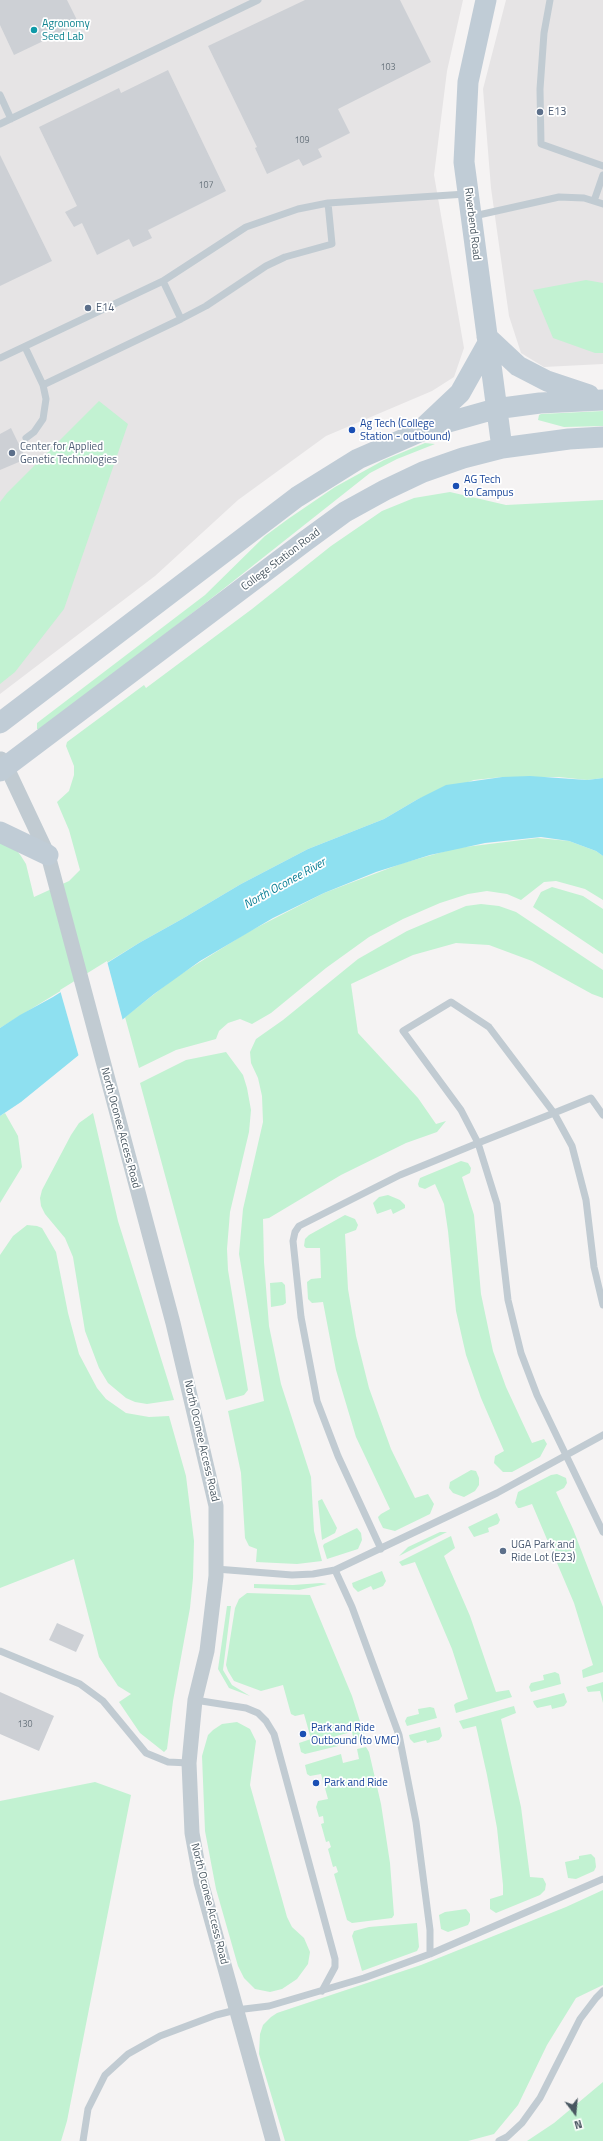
<!DOCTYPE html>
<html>
<head>
<meta charset="utf-8">
<style>
	body { margin:0 }
	#map { position:relative; width:603px; height:2141px; overflow:hidden; background:#f5f3f3; font-family:"Titillium Web",sans-serif }
	canvas { display:block }
	.north { position:absolute; left:555px; top:2093px; width:40px; height:40px; -webkit-text-stroke:3px #fff; paint-order:stroke; rotate:164deg; font-size:11px; font-weight:700; line-height:16px; text-align:center; color:#495761 }
	.north::after { content:''; display:block; margin:auto; width:14px; height:18px; background:#495761; clip-path:polygon(50% 0,100% 100%,50% 72%,0 100%) }
</style>
</head>
<body>
<div id="map">
<canvas width="603" height="2141"></canvas>
<div class="north">N</div>
</div>
<script>
const context = document.querySelector('canvas').getContext('2d');
context.lineJoin = 'round';
function fill(path, color) { context.fillStyle = color; context.fill(path, 'evenodd'); }
const poly = rows => new Path2D(rows.map(r => 'M' + r).join(''));
function strokePath(path, color, width, dash) { context.strokeStyle = color; context.lineWidth = width; context.lineCap = dash ? 'butt' : 'round'; context.setLineDash(dash || []); context.stroke(path); }
function drawText(font, color, halo, rows, align = 'center') {
  context.font = font + ' "Titillium Web",sans-serif'; context.lineWidth = 3.5; context.setLineDash([]); context.textBaseline = 'middle'; context.strokeStyle = halo; context.fillStyle = color; for (const [text, x, y, turn = 0] of rows) {
    context.save(); context.translate(x, y); context.rotate((+turn || 0) * Math.PI / 180); context.textAlign = isNaN(turn) ? turn : align; if (halo) context.strokeText(text, 0, 0); context.fillText(text, 0, 0); context.restore();
  }
}
fill(poly([
	[0,0,463,0,447,71,434,175,464,348,454,377,432,391,326,436,238,500,155,576,0,694],
	[506,0,603,0,603,364,544,367,521,353,509,316,491,188,483,89]
]), '#e6e4e5');
fill(poly([
	[586,280,603,283,603,353,595,353,553,338,533,290],
	[99,401,128,424,64,609,15,672,0,684,0,502,7,493],
	[603,411,603,426,564,427,538,420,539,415,541,414],
	[425,443,435,444,397,459,370,473,217,594,107,679,40,729,37,729,37,723,205,595,265,536,288,519,335,487,384,460],
	[450,492,506,505,603,500,603,778,587,780,559,777,502,777,474,780,418,799,384,819,308,849,241,884,182,919,139,943,0,1028,0,843,15,848,21,856,26,864,34,897,69,881,80,870,69,830,57,802,69,791,74,775,74,766,66,746,67,742,144,685,146,688,252,609,331,546,382,511,414,498],
	[538,838,569,841,596,851,603,856,603,900,585,889,556,881,544,882,521,900,507,894,487,891,468,894,440,903,403,919,369,937,326,968,271,1013,252,1024,240,1019,228,1023,219,1031,216,1039,176,1050,139,1068,125,1017,176,977,248,932,324,893,403,863,457,848],
	[552,887,583,896,603,909,603,954,533,907,541,892],
	[481,904,499,906,516,912,603,970,603,998,592,994,532,961,489,945,456,943,413,955,351,984,358,1033,418,1098,436,1124,446,1121,437,1132,406,1143,341,1175,269,1218,263,1219,264,1262,269,1326,281,1384,311,1477,314,1531,322,1561,297,1564,256,1562,257,1549,249,1546,245,1538,241,1473,228,1411,264,1401,239,1254,243,1209,263,1122,262,1096,258,1078,251,1063,250,1052,256,1039,283,1020,358,959,407,931,466,906],
	[226,1052,243,1075,247,1088,251,1110,249,1132,230,1212,227,1249,228,1270,248,1390,244,1395,226,1400,140,1083,186,1060],
	[5,1113,18,1136,22,1167,0,1203,0,1116],
	[93,1113,118,1221,174,1400,147,1404,135,1402,126,1398,108,1383,99,1368,85,1331,73,1257,65,1238,45,1214,41,1206,40,1198,42,1190,71,1135,79,1123],
	[461,1161,468,1163,471,1168,470,1173,462,1177,474,1215,481,1294,493,1351,506,1387,532,1443,544,1439,547,1444,540,1457,512,1472,503,1472,494,1463,495,1456,504,1451,481,1398,466,1355,456,1311,448,1231,444,1204,435,1184,425,1189,419,1187,418,1184,420,1178],
	[388,1195,400,1200,405,1205,405,1208,393,1214,391,1209,377,1214,373,1203,379,1197],
	[345,1215,355,1219,358,1225,356,1230,345,1234,348,1289,356,1336,369,1388,391,1449,415,1498,428,1494,434,1504,430,1514,395,1531,383,1528,379,1520,378,1517,381,1514,390,1509,356,1437,336,1370,323,1302,312,1303,308,1299,307,1282,311,1279,321,1278,320,1248,306,1248,304,1246,305,1239,309,1235],
	[27,1225,37,1226,42,1228,56,1252,68,1313,79,1354,97,1388,106,1399,126,1413,149,1417,169,1416,186,1476,194,1541,193,1578,190,1608,173,1701,167,1749,164,1752,140,1733,119,1702,131,1694,118,1686,99,1657,74,1559,0,1588,0,1255,13,1236],
	[282,1282,285,1285,286,1303,283,1305,271,1307,270,1283],
	[471,1470,476,1471,479,1478,479,1485,475,1491,464,1497,453,1493,449,1488,450,1482],
	[557,1474,566,1478,567,1483,564,1488,556,1492,573,1529,603,1607,603,1672,583,1678,582,1670,593,1665,574,1603,532,1504,520,1508,518,1508,515,1503,518,1492,551,1475],
	[322,1499,337,1528,335,1533,322,1540,318,1501],
	[497,1513,500,1520,498,1524,488,1528,489,1532,474,1537,468,1527],
	[357,1528,361,1533,362,1540,358,1549,327,1559,323,1546,324,1544],
	[440,1532,447,1532,399,1556,408,1547],
	[451,1536,455,1548,444,1556,470,1616,496,1692,509,1690,512,1697,456,1713,454,1705,456,1703,468,1699,452,1649,415,1562,402,1566,399,1562],
	[382,1571,386,1581,383,1586,373,1590,371,1586,358,1592,353,1587,352,1583],
	[321,1583,327,1584,299,1590,254,1588,254,1584,293,1585],
	[247,1593,310,1595,352,1696,364,1734,361,1739,354,1741,352,1732,336,1736,338,1746,305,1754,301,1752,299,1743,311,1739,304,1714,295,1716,291,1714,283,1685,261,1691,234,1681,228,1671,226,1665,235,1608,239,1599],
	[227,1606,231,1606,223,1670,232,1685,250,1696,229,1688,218,1669],
	[555,1672,559,1674,561,1684,531,1692,529,1687,531,1683,544,1680,543,1675],
	[603,1682,603,1703,600,1691,588,1692,586,1687],
	[564,1693,567,1702,564,1706,552,1709,551,1705,537,1708,534,1704,533,1701],
	[514,1706,516,1713,501,1719,521,1807,530,1877,543,1878,546,1884,545,1890,540,1895,496,1913,490,1909,490,1899,503,1895,503,1885,497,1828,487,1775,476,1726,463,1729,459,1721],
	[430,1707,434,1708,437,1718,407,1726,405,1721,407,1717,419,1714,418,1709],
	[237,1722,250,1729,256,1741,250,1785,287,1917,292,1927,304,1938,310,1952,308,1964,297,1979,282,1989,270,1992,255,1989,244,1978,238,1966,216,1889,205,1831,202,1756,208,1735,213,1730,222,1724],
	[440,1727,442,1736,439,1740,427,1743,426,1740,414,1743,410,1739,409,1735],
	[366,1747,369,1752,381,1804,390,1863,394,1915,392,1918,352,1923,347,1920,334,1874,338,1872,336,1866,333,1867,328,1849,331,1847,329,1841,326,1842,321,1824,324,1823,323,1816,319,1817,316,1807,318,1801,328,1799,321,1774,310,1776,307,1774,305,1765,341,1754,343,1763,359,1759,357,1749],
	[95,1782,131,1795,67,2121,61,2141,0,2141,0,1801],
	[591,1854,595,1858,596,1867,594,1871,576,1879,568,1878,565,1862,579,1859,579,1856],
	[603,1890,603,1985,576,1998,547,2045,518,2105,494,2134,468,2141,285,2141,259,2054,260,2034,263,2025,271,2017,277,2013,421,1965,566,1907],
	[466,1909,470,1914,470,1921,468,1925,448,1932,441,1929,439,1915,445,1912],
	[417,1923,419,1947,417,1951,362,1971,352,1936,354,1931,369,1927],
	[603,2082,603,2141,527,2141,554,2123]
]), '#c2f2d2');
fill(poly([
	[530,776,587,780,603,778,603,856,596,851,569,841,541,837,485,843,430,855,376,872,324,893,273,918,200,961,154,994,21,1102,0,1116,0,1028,20,1015,53,997,139,943,182,919,241,884,308,849,384,819,418,799,446,785,502,777]
]), '#8ee0f0');
fill(poly([
	[107,961,123,1021,79,1057,60,990]
]), '#f5f3f3');
fill(poly([
	[0,0,67,0,79,24,14,55,0,25],
	[305,0,400,0,431,62,338,109,350,133,318,149,322,157,303,166,299,159,267,174,255,148,257,147,208,46],
	[168,70,226,191,148,230,152,238,133,247,129,239,97,255,82,223,74,227,65,212,77,206,39,127,119,88,121,93],
	[0,155,52,261,0,286],
	[11,428,26,459,0,470,0,434],
	[57,1623,84,1635,76,1652,49,1640],
	[0,1692,54,1716,39,1751,0,1734]
]), '#cdd0d5');
strokePath(poly([
	[550,0,544,33,540,89,541,144,603,166],
	[0,95,11,119],
	[0,124,258,0],
	[594,201,603,175],
	[474,216,559,197,584,198,603,204],
	[163,281,181,319],
	[25,347,43,385,46,399,43,419,34,432,26,438],
	[0,358,163,281,246,227,298,209,328,203,466,194],
	[43,385,181,319,206,306,266,266,285,257,332,244,328,203],
	[603,1115,591,1098,554,1113,478,1143,461,1110,403,1031,451,1002,489,1027,554,1113,572,1146,586,1200,594,1267,603,1305],
	[381,1549,338,1456,317,1401,301,1317,293,1241,295,1232,299,1226,400,1175,478,1143,497,1204,508,1300,521,1353,537,1395,603,1532],
	[216,1569,292,1575,313,1574,335,1570,497,1493,603,1435],
	[335,1570,352,1607,399,1735,416,1822,430,1930,430,1954],
	[0,1651,80,1684,103,1701,146,1753,168,1762,189,1763],
	[195,1700,246,1708,258,1713,266,1721,274,1734,335,1959,335,1967,322,1991],
	[83,2141,88,2109,105,2075,128,2054,160,2036,216,2015,236,2010,269,2006,364,1978,430,1954,603,1879],
	[499,2141,507,2137,522,2123,540,2098,580,2019,596,1998,603,1991]
]), '#c1cbd2', 7);
strokePath(poly([
	[1,759,6,766,48,855,173,1323,216,1506,216,1576,207,1651,195,1700,189,1763,192,1833,201,1882,273,2141]
]), '#c1cbd2', 15);
strokePath(poly([
	[486,0,468,82,464,162,502,448],
	[487,337,518,366,547,381,589,395],
	[424,427,460,393,488,343],
	[0,723,297,497,358,459,431,427,495,409,540,403,603,400],
	[0,771,304,542,345,512,385,490,423,472,463,458,502,448,569,439,603,437],
	[0,832,48,855]
]), '#c0ccd6', 21);
for (const [x, y, r, color] of [
	[34,30,4,"#0f9aa8"],
	[540,112,4,"#5c6f8a"],
	[88,308,4,"#5c6f8a"],
	[352,430,4,"#1a4fb4"],
	[12,453,4,"#5c6f8a"],
	[456,486,4,"#1a4fb4"],
	[503,1551,4,"#5c6f8a"],
	[303,1734,4,"#1a4fb4"],
	[316,1783,4,"#1a4fb4"]
]) { const dot = new Path2D(); dot.arc(x, y, r, 0, 2 * Math.PI); context.fillStyle = color; context.fill(dot); strokePath(dot, '#fff', 1.5); }
drawText('9px', '#6a757e', null, [
	["103",388,68],
	["109",302,141],
	["107",206,186],
	["130",25,1725]
]);
drawText('11px', '#0d838f', '#fff', [
	["Agronomy",42,24],
	["Seed Lab",42,37]
], 'left');
drawText('11px', '#4e5e75', '#fff', [
	["E13",548,112],
	["E14",96,308],
	["Center for Applied",20,447],
	["Genetic Technologies",20,460],
	["UGA Park and",511,1545],
	["Ride Lot (E23)",511,1558]
], 'left');
drawText('11px', '#495761', '#fff', [
	["Riverbend Road",472,224,83],
	["College Station Road",281,560,-37],
	["North Oconee Access Road",120,1128,75],
	["North Oconee Access Road",201,1441,77],
	["North Oconee Access Road",209,1904,76]
]);
drawText('11px', '#164399', '#fff', [
	["Ag Tech (College",360,424],
	["Station - outbound)",360,437],
	["AG Tech",464,480],
	["to Campus",464,493],
	["Park and Ride",311,1728],
	["Outbound (to VMC)",311,1741],
	["Park and Ride",324,1783]
], 'left');
drawText('italic 12px', '#0a7f95', '#fff', [
	["North Oconee River",285,884,-29]
]);
</script>
</body>
</html>
